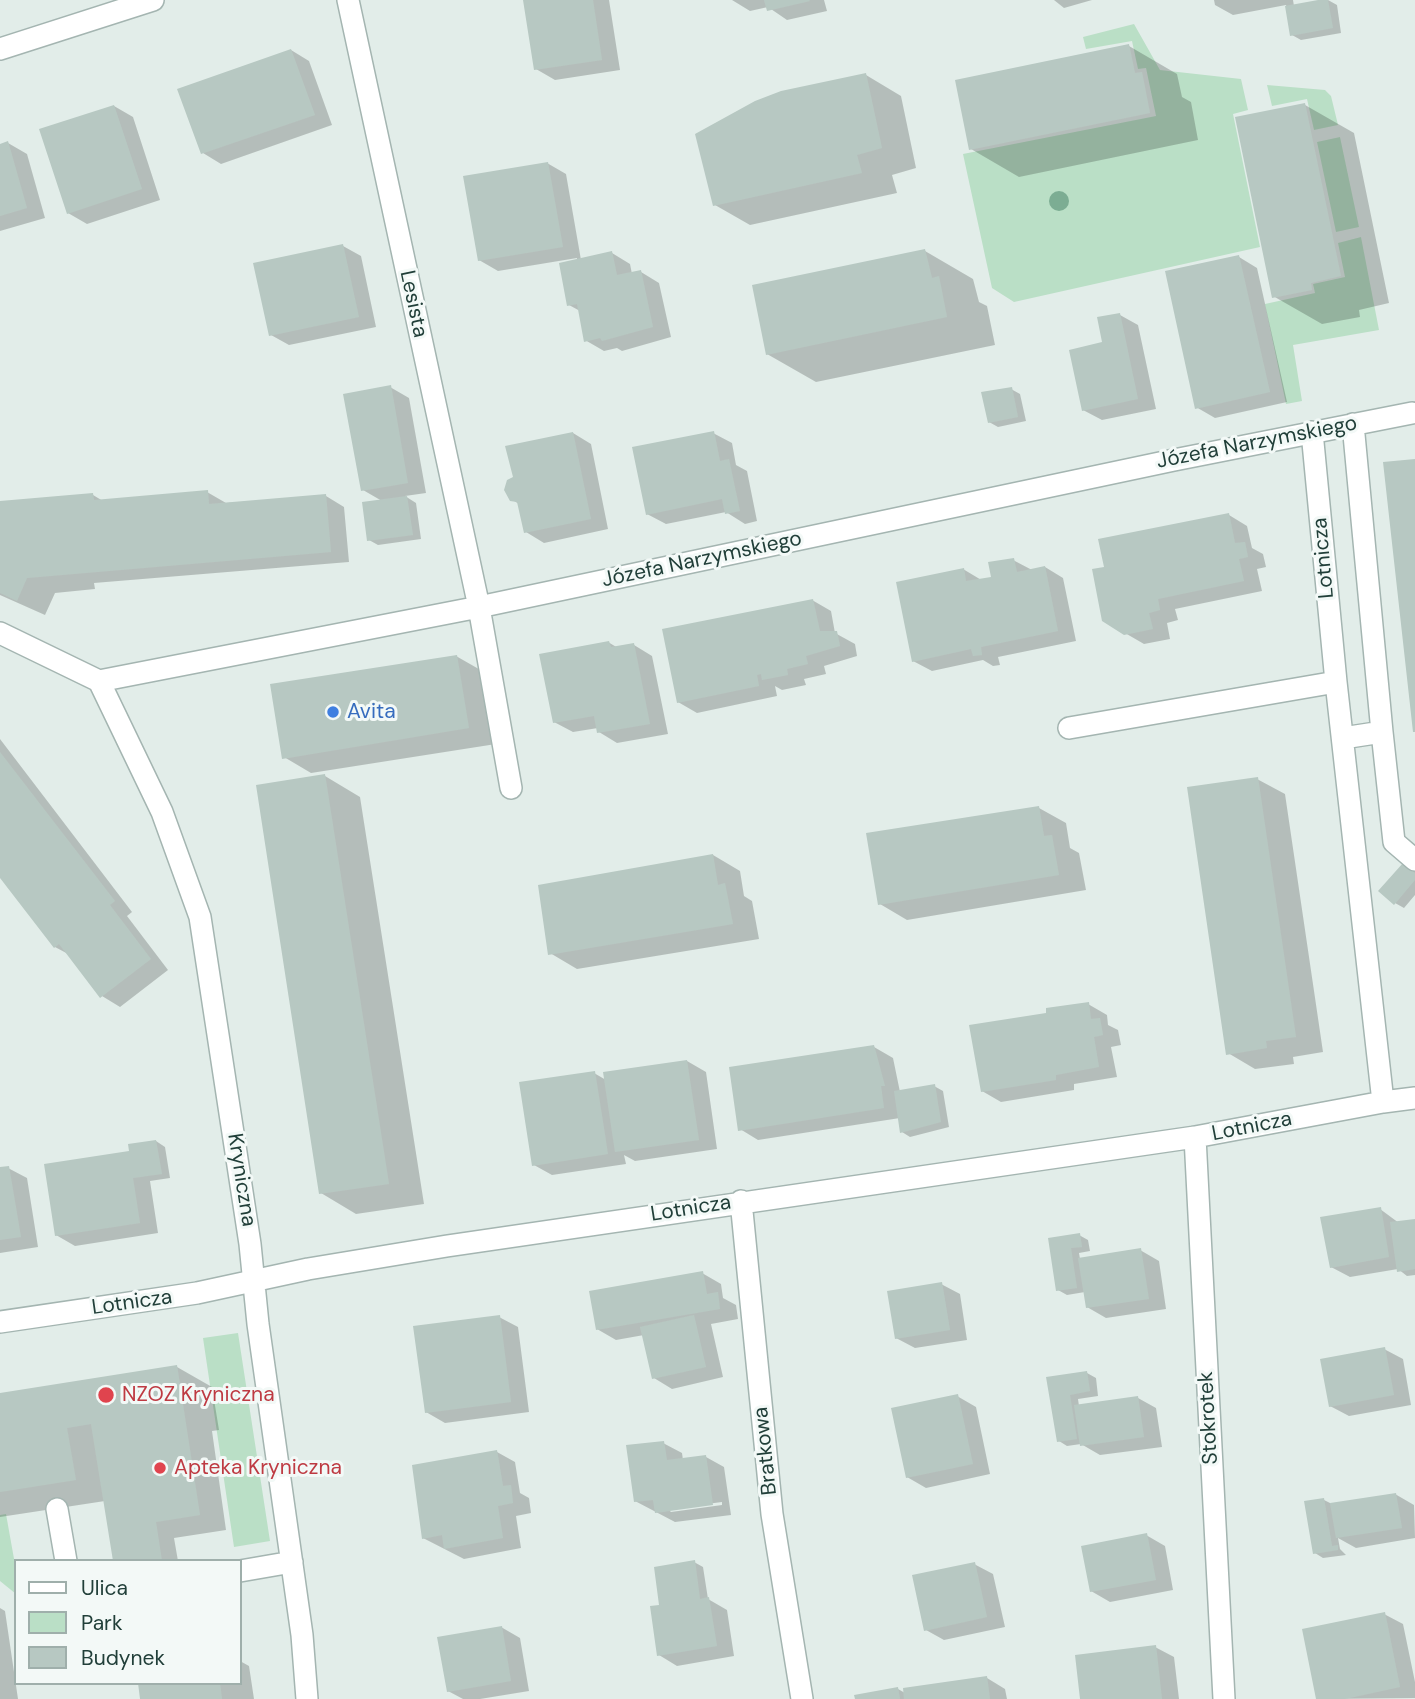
<!DOCTYPE html>
<html>
<head>
<meta charset="utf-8">
<style>
	body { margin:0 }
	#map { position:relative; width:1415px; height:1699px; overflow:hidden; background:#e2ede9; font-family:"DM Sans",sans-serif }
	canvas { display:block }
	.legend { position:absolute; left:14px; top:1559px; width:228px; height:126px; box-sizing:border-box; background:#f3f9f7; border:2px solid #9fafab; margin:0; padding:9px 12px; list-style:none; font-size:21px; color:#213f39 }
	.legend li { display:flex; align-items:center; gap:14px; height:35px }
	.legend b { width:35px; border:2px solid #9fafab }
</style>
</head>
<body>
<div id="map">
<canvas width="1415" height="1699"></canvas>
<ul class="legend">
<li><b style="height:9px;background:#fff"></b>Ulica</li>
<li><b style="height:19px;background:#badfc6"></b>Park</li>
<li><b style="height:19px;background:#b7c8c2"></b>Budynek</li>
</ul>
</div>
<script>
const context = document.querySelector('canvas').getContext('2d');
context.lineJoin = 'round';
function fill(path, color) { context.fillStyle = color; context.fill(path, 'evenodd'); }
const poly = rows => new Path2D(rows.map(r => 'M' + r).join(''));
function strokePath(path, color, width, dash) { context.strokeStyle = color; context.lineWidth = width; context.lineCap = dash ? 'butt' : 'round'; context.setLineDash(dash || []); context.stroke(path); }
function drawText(font, color, halo, rows, align = 'center') {
  context.font = font + ' "DM Sans",sans-serif'; context.lineWidth = 6; context.setLineDash([]); context.textBaseline = 'middle'; context.strokeStyle = halo; context.fillStyle = color; for (const [text, x, y, turn = 0] of rows) {
    context.save(); context.translate(x, y); context.rotate((+turn || 0) * Math.PI / 180); context.textAlign = isNaN(turn) ? turn : align; if (halo) context.strokeText(text, 0, 0); context.fillText(text, 0, 0); context.restore();
  }
}
fill(poly([
	[1134,24,1160,70,1241,79,1248,110,1233,114,1260,247,1014,302,992,288,963,154,1156,116,1146,68,1138,69,1132,41,1086,49,1083,37],
	[1267,85,1325,90,1331,96,1338,125,1314,130,1307,99,1272,106],
	[1340,137,1359,227,1336,232,1317,142],
	[1361,237,1379,330,1293,345,1302,401,1286,404,1265,304,1315,293,1313,284,1345,277,1338,243],
	[238,1333,270,1541,234,1547,203,1338],
	[6,1514,16,1570,16,1594,0,1581,0,1515]
]), '#badfc6');
fill(poly([
	[525,0,609,0,620,70,555,80,536,69],
	[732,0,824,0,827,11,787,20,768,7,750,11],
	[1054,0,1092,0,1064,8],
	[1214,0,1293,0,1294,6,1328,0,1337,5,1341,33,1301,40,1292,35,1286,5,1233,15,1215,5],
	[1129,46,1177,74,1182,97,1191,102,1198,140,1019,177,971,149],
	[291,50,309,61,332,125,221,164,203,153],
	[866,75,901,96,916,168,892,175,897,193,750,225,715,205],
	[1305,105,1354,133,1389,303,1359,310,1360,317,1322,324,1273,296],
	[114,106,133,117,160,200,87,224,68,213],
	[8,143,27,154,45,218,0,231,0,145],
	[547,163,566,174,581,260,612,253,630,264,632,274,641,272,659,283,671,337,622,351,617,348,604,351,585,340,580,311,569,305,577,258,498,271,479,260],
	[343,246,361,256,376,327,289,345,271,335],
	[925,251,973,279,979,302,987,306,995,345,816,382,767,354],
	[1239,257,1257,268,1287,402,1215,418,1196,407],
	[1120,315,1138,325,1156,409,1102,420,1083,410],
	[390,387,409,398,426,493,405,496,416,503,421,539,378,545,369,540,382,501,363,490],
	[1011,389,1020,394,1026,421,998,427,989,422],
	[573,433,591,444,608,529,544,543,526,532,519,504,511,499],
	[713,433,732,443,736,465,747,471,757,521,745,524,726,512,666,524,647,514],
	[207,492,226,503,326,496,344,507,349,562,94,583,95,589,55,593,45,615,0,595,0,503,93,495,103,501],
	[1229,515,1247,526,1252,548,1263,554,1266,567,1257,569,1262,591,1175,609,1178,620,1167,623,1170,639,1144,644,1125,633,1106,568],
	[1013,560,1032,570,1045,567,1063,578,1076,641,998,657,1000,665,993,666,983,660,932,671,913,661,963,569,983,581,993,579],
	[812,600,831,611,835,633,855,644,857,656,824,666,826,674,804,679,806,685,782,690,775,686,777,696,697,713,678,702],
	[608,642,618,648,634,645,652,656,668,734,617,743,599,732,598,728,573,732,554,722],
	[456,656,484,672,496,744,311,773,284,757],
	[0,739,132,912,127,916,168,970,120,1007,102,996,70,955,55,947,0,875],
	[325,776,360,797,424,1204,356,1214,321,1193],
	[1257,779,1285,794,1323,1052,1293,1057,1294,1064,1255,1069,1228,1053],
	[1039,808,1066,823,1070,848,1079,853,1086,890,907,920,880,904],
	[713,855,740,871,744,896,752,901,759,939,577,969,550,953],
	[1404,865,1415,872,1415,895,1404,908,1395,903],
	[1088,1004,1107,1015,1108,1025,1118,1030,1121,1045,1111,1047,1117,1077,1074,1084,1074,1090,1001,1102,982,1091],
	[874,1047,893,1058,900,1092,934,1086,943,1091,949,1127,910,1137,902,1132,900,1118,758,1140,740,1129],
	[687,1061,706,1072,717,1149,635,1161,624,1155,626,1164,552,1175,534,1165,594,1073,606,1080],
	[156,1141,165,1147,170,1178,150,1181,158,1233,75,1246,56,1235,129,1153],
	[8,1168,27,1178,38,1247,0,1253,0,1169],
	[1380,1209,1399,1223,1415,1221,1415,1275,1407,1276,1398,1269,1350,1277,1331,1267],
	[1079,1235,1088,1240,1090,1251,1079,1253,1080,1259,1140,1250,1159,1261,1166,1309,1106,1318,1087,1307,1085,1292,1067,1295,1058,1290,1050,1240],
	[702,1273,721,1284,723,1298,736,1305,738,1319,711,1324,723,1377,672,1389,654,1378,644,1335,616,1340,597,1329],
	[941,1284,960,1294,967,1340,915,1348,896,1338],
	[499,1317,518,1327,529,1412,445,1423,426,1412],
	[1384,1349,1403,1359,1411,1405,1349,1416,1330,1406],
	[177,1367,212,1387,219,1430,212,1431,226,1530,174,1538,178,1561,114,1561,105,1501,0,1517,0,1394],
	[1087,1373,1096,1378,1098,1396,1078,1399,1079,1406,1138,1398,1156,1408,1162,1447,1100,1455,1081,1444,1067,1446,1059,1441,1048,1379],
	[957,1396,976,1407,990,1474,926,1488,907,1477],
	[663,1443,682,1453,683,1460,706,1457,724,1467,731,1515,675,1522,635,1501],
	[722,1502,722,1505,671,1512,668,1509],
	[497,1452,515,1462,520,1493,529,1498,531,1513,516,1516,521,1548,464,1559,423,1538],
	[1395,1494,1414,1505,1415,1538,1356,1548,1338,1538,1340,1549,1346,1555,1323,1558,1315,1553,1324,1500,1332,1504],
	[1146,1535,1165,1546,1173,1590,1110,1602,1091,1591],
	[694,1562,703,1567,708,1599,727,1610,734,1656,677,1666,659,1655,661,1606],
	[974,1564,993,1574,1005,1627,944,1640,926,1630],
	[0,1608,5,1611,18,1699,0,1699],
	[1384,1614,1403,1624,1415,1682,1415,1698,1318,1699],
	[501,1627,520,1638,529,1691,480,1699,463,1699,448,1691],
	[1155,1647,1174,1657,1179,1699,1082,1699],
	[240,1661,249,1666,254,1699,142,1699,140,1683,240,1683],
	[987,1678,1005,1689,1007,1699,857,1699,898,1689,905,1693]
]), '#0003');
fill(poly([
	[523,0,593,0,602,60,534,70],
	[764,0,809,0,810,1,767,11],
	[1318,0,1328,0,1333,28,1290,36,1285,6],
	[1129,44,1135,73,1142,72,1150,113,969,150,955,80],
	[291,49,315,115,201,154,177,89],
	[866,73,882,148,857,155,862,173,713,206,695,134,755,101,781,91],
	[1305,103,1341,276,1311,283,1312,290,1272,298,1235,117],
	[114,105,142,189,67,214,39,129],
	[8,141,27,208,0,216,0,144],
	[548,162,563,247,478,261,463,176],
	[343,244,359,317,269,336,253,263],
	[925,249,932,278,939,276,947,317,766,355,752,285],
	[612,251,617,275,641,270,653,327,602,341,600,338,584,342,577,304,567,306,559,263],
	[1239,255,1270,392,1195,409,1165,271],
	[1120,313,1138,399,1082,411,1069,350,1102,342,1097,317],
	[391,385,408,483,361,491,343,394],
	[1012,387,1018,417,988,423,981,392],
	[714,431,720,461,729,459,740,511,725,514,722,499,646,515,632,447],
	[573,432,591,519,524,533,517,502,510,501,504,490,507,480,513,477,505,446],
	[1415,459,1415,732,1413,732,1383,462],
	[208,490,209,504,326,494,331,552,27,578,17,601,0,593,0,501,93,493,94,500],
	[407,496,413,535,367,541,362,502],
	[1229,513,1235,543,1245,542,1248,557,1239,559,1244,581,1158,599,1160,610,1149,613,1153,629,1124,635,1102,621,1092,569,1104,567,1098,539],
	[1014,558,1017,572,1045,566,1058,631,981,647,982,655,973,656,971,649,912,662,896,582,964,568,966,581,991,577,988,562],
	[813,599,820,631,837,631,840,646,806,656,808,664,787,669,788,675,762,680,761,674,757,675,759,686,677,703,662,629],
	[609,641,611,647,634,643,650,724,597,733,594,716,553,723,539,654],
	[457,655,469,728,282,759,270,684],
	[0,752,115,901,110,905,151,959,100,998,59,944,54,948,0,878],
	[325,774,389,1184,319,1194,256,785],
	[1258,777,1296,1037,1266,1041,1267,1048,1226,1055,1187,787],
	[1039,806,1044,836,1052,835,1059,875,878,905,866,833],
	[713,854,718,885,725,883,733,924,548,955,538,885],
	[1403,863,1415,873,1415,880,1394,905,1378,891],
	[1089,1002,1091,1019,1100,1018,1103,1035,1094,1037,1099,1067,1056,1075,1056,1080,981,1092,969,1025,1046,1013,1046,1008],
	[874,1045,885,1086,881,1086,884,1108,738,1131,729,1067],
	[687,1060,699,1140,615,1152,603,1072],
	[595,1071,608,1154,532,1166,519,1082],
	[935,1084,941,1122,900,1133,894,1091],
	[156,1140,162,1174,133,1178,140,1223,55,1236,44,1164,129,1151,128,1144],
	[9,1166,21,1237,0,1240,0,1167],
	[1381,1207,1389,1257,1330,1268,1320,1217],
	[1415,1219,1415,1269,1397,1272,1390,1222],
	[1080,1233,1082,1247,1071,1248,1077,1288,1056,1291,1048,1238],
	[1141,1248,1149,1299,1086,1308,1078,1258],
	[703,1271,707,1294,718,1292,720,1309,596,1330,589,1291],
	[942,1282,950,1330,895,1339,887,1291],
	[500,1315,511,1402,425,1413,413,1326],
	[694,1315,706,1367,652,1379,640,1327],
	[1385,1347,1394,1395,1329,1407,1320,1359],
	[177,1365,200,1515,156,1522,162,1561,113,1561,91,1424,67,1428,76,1480,0,1492,0,1393],
	[1087,1371,1090,1391,1070,1395,1077,1439,1057,1442,1046,1377],
	[958,1394,973,1464,906,1478,891,1408],
	[1138,1396,1144,1437,1080,1446,1074,1405],
	[664,1441,667,1460,706,1455,713,1505,655,1513,653,1500,634,1502,626,1445],
	[497,1450,503,1486,511,1485,513,1503,498,1506,503,1538,444,1549,442,1535,422,1539,412,1465],
	[1396,1493,1402,1528,1336,1538,1330,1503],
	[1324,1498,1332,1546,1338,1545,1338,1550,1313,1554,1304,1501],
	[1147,1533,1156,1580,1090,1592,1081,1546],
	[695,1560,700,1599,709,1597,717,1646,657,1656,650,1606,659,1605,654,1567],
	[975,1562,987,1617,924,1631,912,1575],
	[1385,1612,1400,1687,1345,1699,1316,1699,1302,1629],
	[502,1626,511,1681,447,1692,437,1637],
	[1156,1645,1162,1699,1080,1699,1075,1655],
	[987,1676,990,1699,904,1699,903,1688],
	[138,1683,220,1683,222,1699,140,1699],
	[898,1687,900,1699,855,1699,854,1695]
]), '#b7c8c2');
const minor = poly([
	[348,0,479,607,511,788],
	[0,49,153,0],
	[0,633,99,681,479,607,1174,460,1412,413],
	[99,681,162,812,200,917,250,1244,258,1324,302,1635,307,1699],
	[1069,728,1336,682],
	[1382,732,1394,842,1415,860],
	[1343,738,1382,732,1353,424],
	[1383,1102,1415,1098],
	[1195,1137,1224,1699],
	[741,1201,772,1514,802,1699],
	[0,1322,197,1293,308,1269,447,1246,1195,1137,1383,1102,1336,682,1312,432],
	[57,1509,66,1561],
	[240,1571,292,1562]
]);
strokePath(minor, '#a4b5b1', 24);
strokePath(minor, '#fff', 21);
context.fillStyle = '#7cad93';
for (const [x, y] of [
	[1059,201]
]) { context.beginPath(); context.arc(x, y, 10, 0, 2 * Math.PI); context.fill(); }
for (const [x, y, r, color] of [
	[333,712,7,"#3f7fe0"],
	[106,1395,9,"#e0444e"],
	[160,1468,7,"#e0444e"]
]) { const dot = new Path2D(); dot.arc(x, y, r, 0, 2 * Math.PI); context.fillStyle = color; context.fill(dot); strokePath(dot, '#f3f9f7', 2.5); }
drawText('21px', '#213f39', '#f3f9f7', [
	["Lesista",413,304,78],
	["Józefa Narzymskiego",1257,443,-11],
	["Lotnicza",1324,558,-95],
	["Józefa Narzymskiego",702,560,-12],
	["Lotnicza",1252,1127,-11],
	["Kryniczna",241,1180,81],
	["Lotnicza",691,1209,-9],
	["Lotnicza",132,1303,-8],
	["Stokrotek",1209,1418,-93],
	["Bratkowa",766,1451,-96]
]);
drawText('21px', '#366cbe', '#f3f9f7', [
	["Avita",347,712]
], 'left');
drawText('21px', '#be3a42', '#f3f9f7', [
	["NZOZ Kryniczna",122,1395],
	["Apteka Kryniczna",174,1468]
], 'left');
</script>
</body>
</html>
